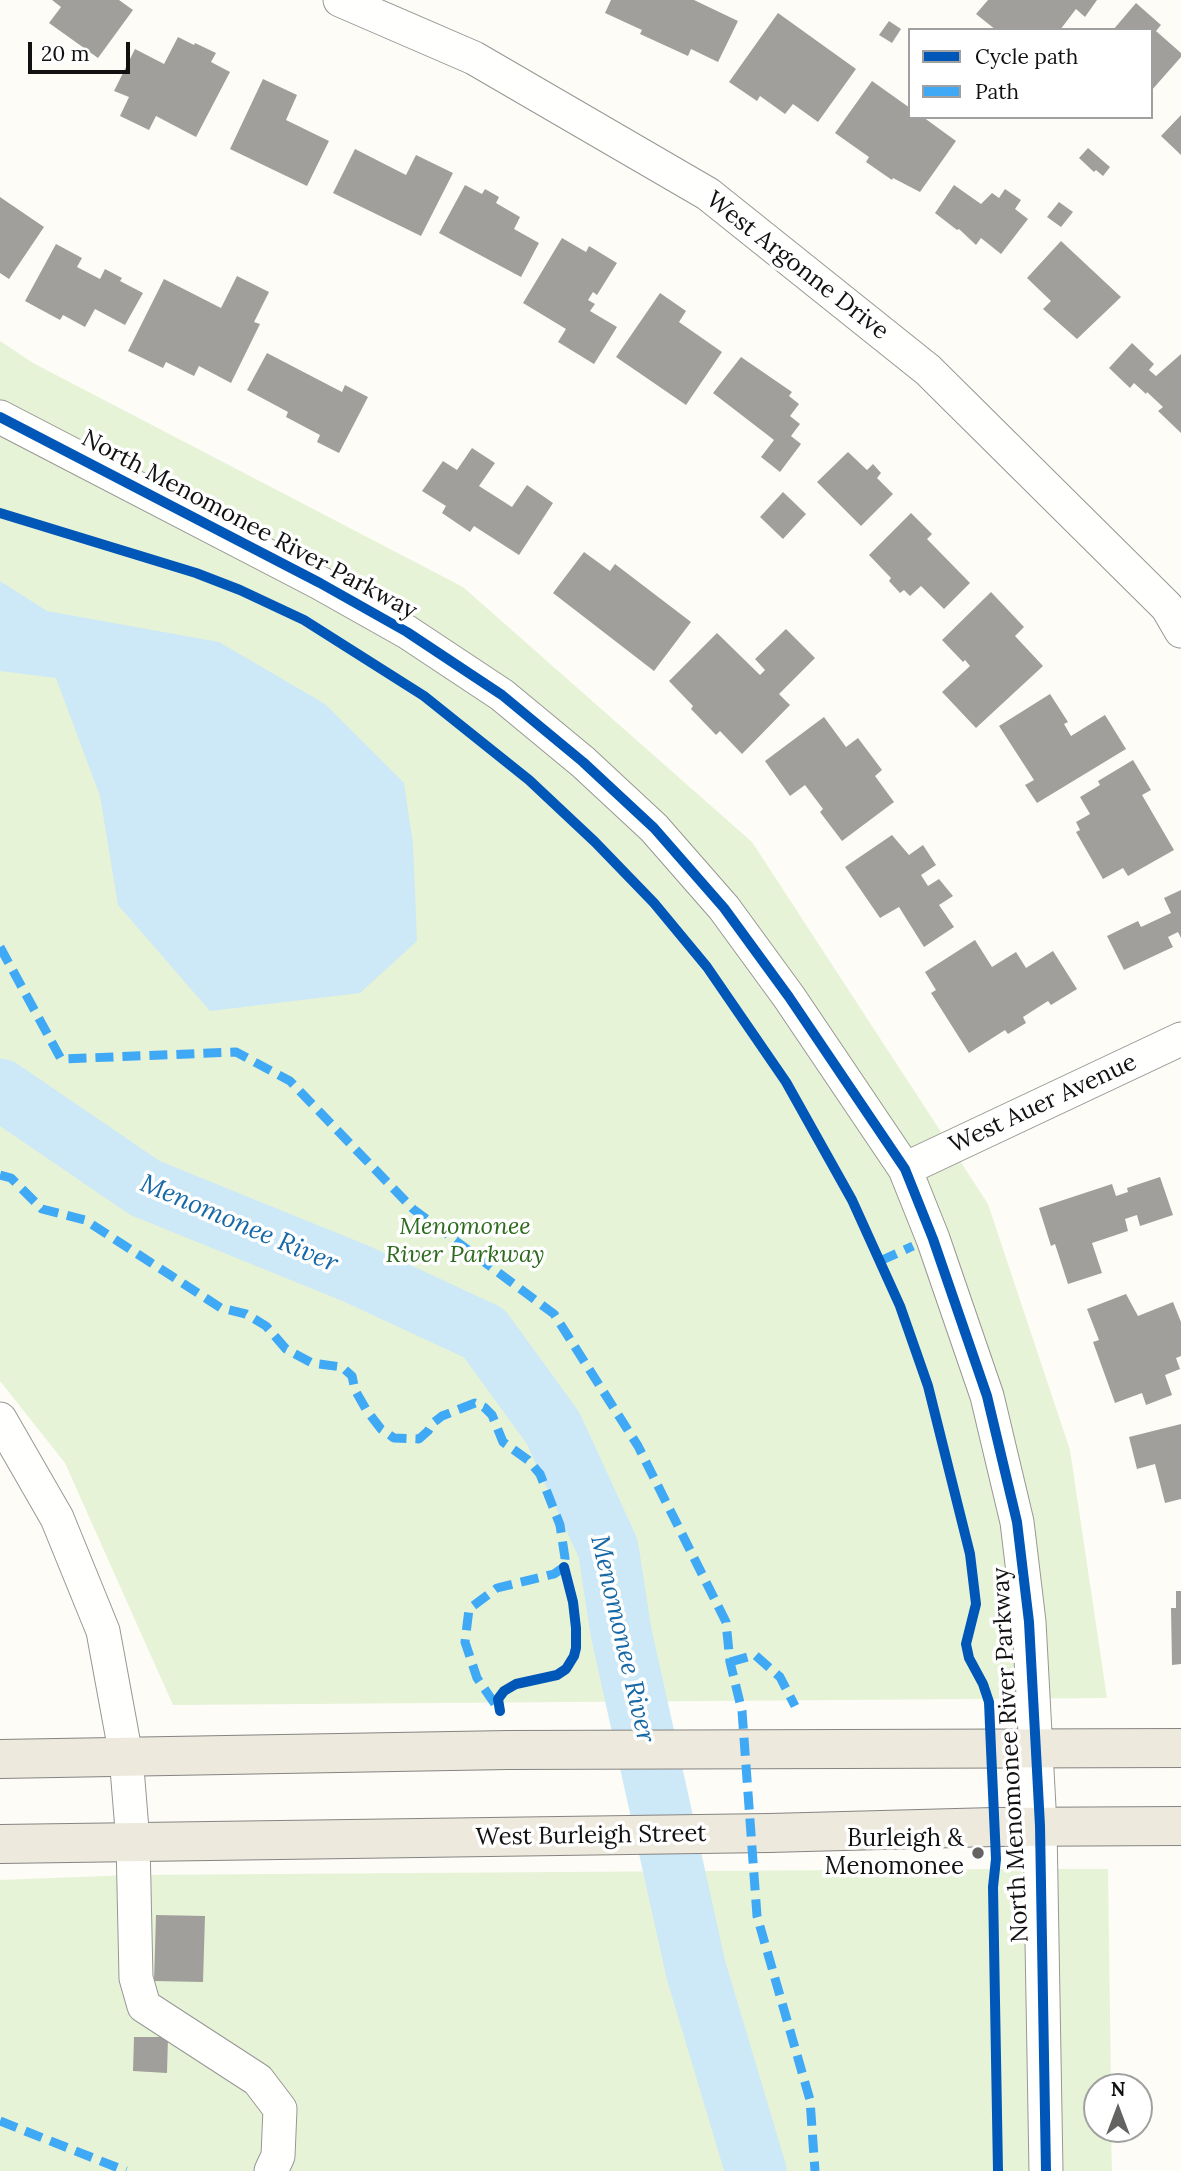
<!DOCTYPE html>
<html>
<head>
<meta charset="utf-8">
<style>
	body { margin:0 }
	#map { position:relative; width:1181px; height:2171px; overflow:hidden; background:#fdfcf7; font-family:Lora,serif }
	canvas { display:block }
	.legend { position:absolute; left:908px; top:28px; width:245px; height:91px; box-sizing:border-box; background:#fff; border:2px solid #a0a0a0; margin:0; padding:9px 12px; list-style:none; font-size:21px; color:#111 }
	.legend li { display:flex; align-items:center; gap:14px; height:35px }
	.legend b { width:35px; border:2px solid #a0a0a0 }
	.north { position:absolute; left:1083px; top:2073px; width:70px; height:70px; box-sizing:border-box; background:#fff; border:2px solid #a0a0a0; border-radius:50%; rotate:0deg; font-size:19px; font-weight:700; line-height:28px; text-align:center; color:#111 }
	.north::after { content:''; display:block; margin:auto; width:24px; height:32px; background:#646362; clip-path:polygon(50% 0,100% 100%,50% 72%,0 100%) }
	.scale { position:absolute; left:28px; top:42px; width:102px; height:32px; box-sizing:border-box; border:4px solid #111; border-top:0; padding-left:9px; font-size:21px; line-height:24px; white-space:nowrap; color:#111; -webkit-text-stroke:5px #fff; paint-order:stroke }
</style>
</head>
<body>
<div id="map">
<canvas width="1181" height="2171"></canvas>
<ul class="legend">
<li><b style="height:9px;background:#0057b8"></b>Cycle path</li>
<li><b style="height:9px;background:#3fa9f5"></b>Path</li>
</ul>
<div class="north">N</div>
<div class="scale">20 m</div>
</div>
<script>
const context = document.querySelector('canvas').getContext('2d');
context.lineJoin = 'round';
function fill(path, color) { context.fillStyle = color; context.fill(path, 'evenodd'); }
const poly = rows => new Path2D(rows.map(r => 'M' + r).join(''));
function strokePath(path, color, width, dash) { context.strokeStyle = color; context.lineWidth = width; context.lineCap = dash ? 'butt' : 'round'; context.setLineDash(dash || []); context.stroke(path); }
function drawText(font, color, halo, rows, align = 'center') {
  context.font = font + ' Lora,serif'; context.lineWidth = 7; context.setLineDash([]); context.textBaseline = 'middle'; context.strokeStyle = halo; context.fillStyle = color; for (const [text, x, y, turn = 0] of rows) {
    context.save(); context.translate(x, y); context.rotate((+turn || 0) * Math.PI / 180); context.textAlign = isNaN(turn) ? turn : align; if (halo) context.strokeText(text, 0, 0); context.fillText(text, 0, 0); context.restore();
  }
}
fill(poly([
	[0,341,33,363,463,587,752,842,988,1204,1070,1450,1107,1698,173,1705,65,1463,0,1381],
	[990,1869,1108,1869,1111,2087,1097,2087,1097,2129,1111,2129,1112,2171,0,2171,0,1880,131,1875]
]), '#e7f3d7');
fill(poly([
	[0,581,47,611,219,642,325,704,404,783,413,844,417,941,360,993,210,1011,118,905,100,796,56,678,0,671]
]), '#cde8f7');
strokePath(poly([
	[0,1089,145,1188,357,1274,484,1333,553,1428,608,1548,621,1632,696,1970,756,2171]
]), '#cde8f7', 61);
fill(poly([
	[52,0,119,0,133,10,98,58,49,23,61,7],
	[611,0,694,0,738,21,718,62,691,49,688,56,640,34,642,30,605,13],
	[988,0,1097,0,1085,17,1076,9,1060,30,1055,28,1054,30,996,30,976,14],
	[1136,3,1161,25,1156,31,1181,53,1181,57,1151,91,1151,30,1113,30],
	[778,13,856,69,818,122,793,104,785,114,760,96,757,101,729,82],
	[889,21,901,29,892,43,879,35],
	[178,37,194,45,195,43,216,53,211,62,230,72,196,137,156,116,149,130,120,116,129,97,114,91,135,49,164,64],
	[263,79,297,95,286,120,329,141,307,186,230,149],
	[872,81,910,108,910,117,923,117,956,141,920,192,893,178,892,180,866,162,869,157,835,133],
	[1181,115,1181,155,1161,136],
	[1088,148,1110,167,1103,176,1096,170,1094,172,1079,158],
	[355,149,406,175,416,155,453,173,421,236,333,193],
	[465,185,482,194,485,189,499,197,496,203,520,217,514,229,539,243,521,277,439,233],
	[954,185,981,204,992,193,999,198,1005,189,1021,200,1015,209,1028,219,1001,254,981,238,976,245,959,229,957,230,935,213],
	[0,197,44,227,9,279,0,273],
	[1059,202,1073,212,1061,227,1047,217],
	[562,238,586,252,589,246,617,263,597,295,593,292,588,300,595,304,590,311,617,327,594,364,558,342,566,329,523,303],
	[1061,241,1121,297,1077,339,1043,309,1051,301,1027,278],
	[56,244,82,258,77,267,100,279,105,269,122,278,120,281,143,293,125,325,95,309,85,327,63,315,60,320,25,301],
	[237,276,269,292,254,322,260,324,231,383,199,366,194,376,166,362,163,368,128,351,164,279,221,308],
	[660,293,686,311,679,322,722,352,686,405,616,357],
	[1132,343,1154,364,1149,370,1156,376,1181,354,1181,433,1158,411,1163,407,1147,392,1146,394,1134,383,1130,388,1109,368],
	[267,353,342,392,345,385,368,397,339,453,317,442,320,435,286,417,288,412,247,390],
	[741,357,792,392,789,396,799,404,790,416,800,424,791,436,801,444,780,472,761,457,774,440,713,393],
	[472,448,495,463,479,486,512,507,527,485,553,503,519,555,474,526,470,532,442,513,446,506,422,491,443,461,457,470],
	[848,452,867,470,873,464,881,473,877,478,893,494,861,526,817,482],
	[783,492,806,514,783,539,760,517],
	[911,513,932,534,927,539,970,583,944,609,921,586,910,596,904,590,900,593,889,581,891,578,869,555],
	[584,552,610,571,615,564,691,622,654,671,553,593],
	[991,592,1024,627,1015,636,1043,666,976,728,942,692,970,666,965,660,963,662,942,640],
	[786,629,815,658,779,694,790,705,742,754,720,731,716,735,691,709,693,706,669,681,717,633,760,675,765,670,755,659],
	[1050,694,1068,722,1064,724,1071,736,1105,715,1126,749,1037,803,1025,785,1034,780,999,726],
	[824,717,846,747,858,738,882,770,875,776,894,802,842,841,820,812,823,809,805,785,790,796,765,761],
	[1133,760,1151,790,1142,795,1174,850,1128,876,1123,868,1103,879,1076,832,1080,830,1076,822,1090,814,1080,797,1100,785,1098,781],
	[892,835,909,855,923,845,936,865,921,875,928,886,939,879,953,896,939,905,954,927,924,947,899,907,880,918,845,867],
	[1181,890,1181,938,1178,932,1168,937,1173,947,1124,970,1107,936,1138,921,1141,927,1171,913,1164,898],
	[975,940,992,967,1016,952,1026,968,1053,951,1077,989,1051,1005,1048,1001,1023,1017,1026,1023,1008,1034,1005,1030,969,1053,931,993,936,990,925,972],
	[1160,1177,1173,1215,1140,1226,1137,1215,1125,1219,1128,1231,1092,1243,1102,1273,1068,1284,1055,1244,1051,1246,1039,1208,1112,1184,1116,1196,1128,1192,1127,1188],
	[1126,1294,1138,1316,1173,1302,1181,1322,1181,1356,1176,1358,1180,1369,1165,1375,1172,1395,1146,1405,1142,1393,1115,1403,1093,1342,1099,1340,1087,1309],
	[1181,1424,1181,1499,1165,1503,1155,1464,1137,1469,1129,1437],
	[1176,1591,1181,1591,1181,1664,1172,1665,1171,1608,1176,1608],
	[156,1915,205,1916,203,1982,154,1981],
	[134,2037,168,2037,167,2073,133,2071]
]), '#a19f9c');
const minor = poly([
	[340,0,474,58,708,194,928,370,1167,607,1181,631],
	[0,417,320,583,407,632,502,695,583,762,654,828,724,908,789,997,905,1169,933,1239,987,1396,1017,1522,1029,1622,1040,1826,1046,2171],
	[905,1169,1181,1039],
	[0,1419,57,1518,103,1631,126,1756,133,1842,136,1978,144,2006,258,2080,280,2109,278,2156,271,2171]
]);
const major = poly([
	[0,1759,508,1750,1181,1748],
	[0,1844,769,1833,994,1827,1181,1826]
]);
strokePath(minor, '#979795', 35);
strokePath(major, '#858482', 40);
strokePath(minor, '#fffffe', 33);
strokePath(major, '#ede9dc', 38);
strokePath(poly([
	[0,947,61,1059,236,1052,290,1081,413,1209,554,1314,638,1446,726,1622,730,1662,742,1711,757,1916,810,2100,815,2171],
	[0,1175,11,1178,42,1209,85,1220,221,1308,246,1314,266,1326,286,1349,312,1363,342,1367,352,1376,355,1390,367,1411,381,1429,394,1438,419,1439,428,1431,433,1423,442,1416,475,1403,484,1407,492,1415,503,1442,528,1460,540,1474,560,1525,565,1558,564,1567,554,1574,497,1588,469,1609,465,1642,477,1678,497,1707],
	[880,1261,913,1246],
	[730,1662,755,1655,780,1677,795,1706],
	[0,2121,126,2171]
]), '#3fa9f5', 9, [18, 9]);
strokePath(poly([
	[0,417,320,583,407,632,502,695,583,762,654,828,724,908,789,997,905,1169,933,1239,987,1396,1017,1522,1029,1622,1040,1826,1046,2171],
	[0,513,196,573,240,590,304,620,424,696,529,780,595,842,654,903,707,967,786,1082,852,1200,900,1306,928,1386,970,1554,976,1604,966,1644,969,1658,983,1684,989,1702,991,1749,996,1859,993,1887,998,2171],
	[500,1711,498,1699,504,1691,516,1684,557,1675,566,1669,574,1656,576,1648,576,1628,573,1602,564,1567]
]), '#0057b8', 10);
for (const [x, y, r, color] of [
	[978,1853,7,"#646362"]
]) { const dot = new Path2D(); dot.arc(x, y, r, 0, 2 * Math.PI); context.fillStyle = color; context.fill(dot); strokePath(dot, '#fff', 2.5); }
drawText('24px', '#111', '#fff', [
	["West Argonne Drive",797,266,38],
	["North Menomonee River Parkway",249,525,28],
	["West Auer Avenue",1043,1104,-25],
	["North Menomonee River Parkway",1011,1755,-93],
	["West Burleigh Street",591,1836,-1]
]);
drawText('italic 24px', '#2f6b1f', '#fff', [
	["Menomonee",465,1227],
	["River Parkway",465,1255]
]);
drawText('24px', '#111', '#fff', [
	["Burleigh &",964,1839],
	["Menomonee",964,1867]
], 'right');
drawText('italic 26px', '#1768a6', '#fff', [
	["Menomonee River",239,1224,23],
	["Menomonee River",622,1639,77]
]);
</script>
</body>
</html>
